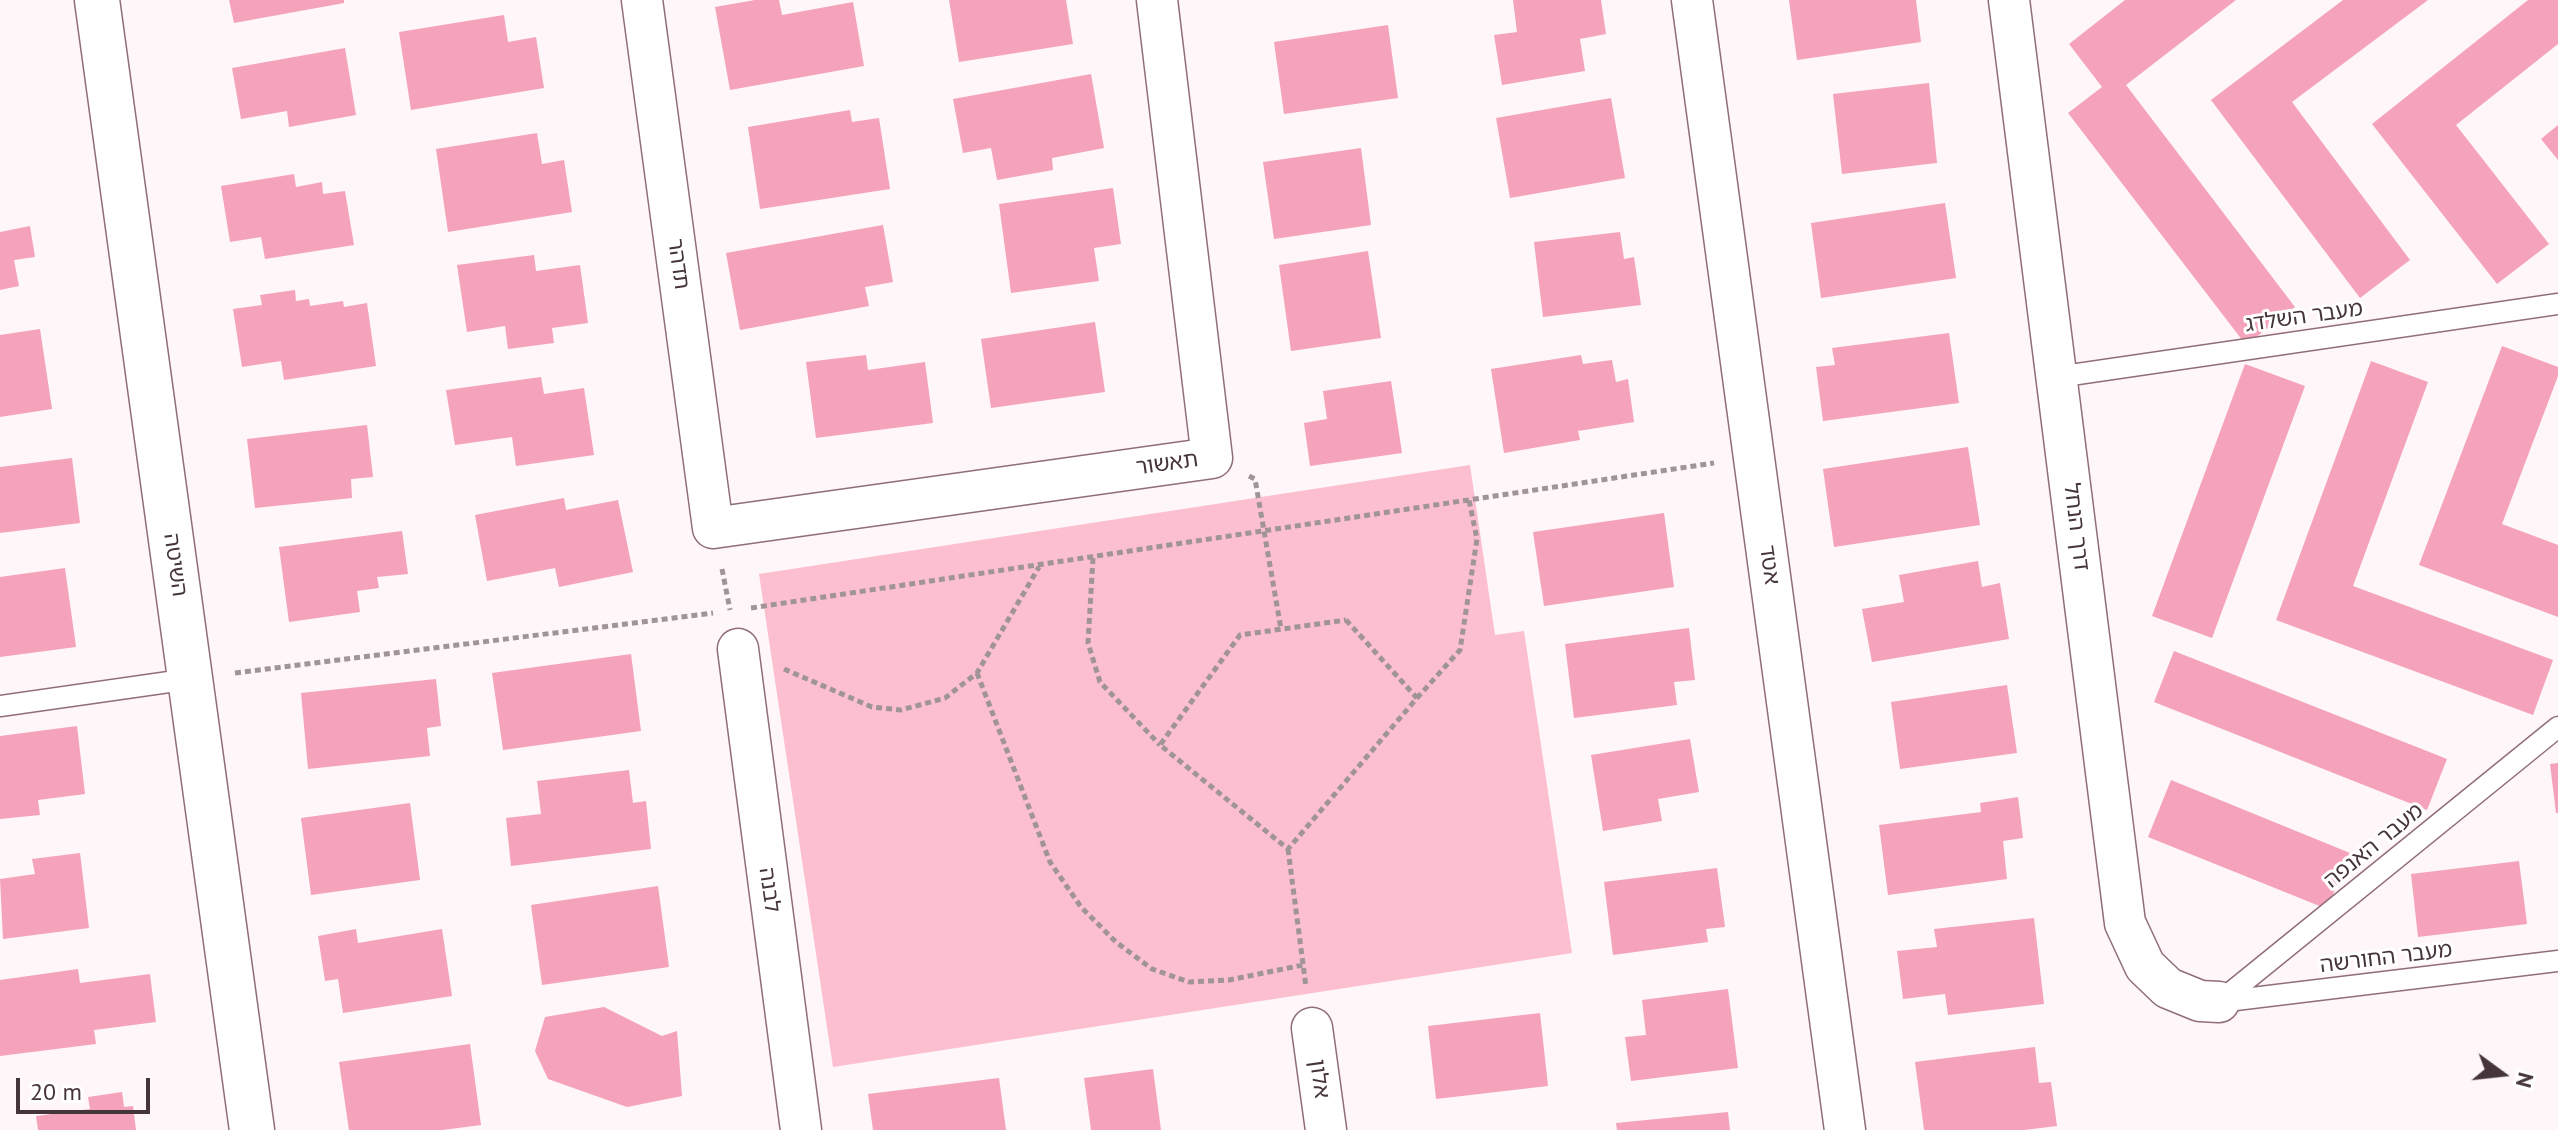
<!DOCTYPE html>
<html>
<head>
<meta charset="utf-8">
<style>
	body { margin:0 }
	#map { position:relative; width:2558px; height:1130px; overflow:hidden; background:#fef6f8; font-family:"PT Sans",sans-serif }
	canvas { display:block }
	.north { position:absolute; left:2462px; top:1034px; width:80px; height:80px; -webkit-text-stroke:6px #fff; paint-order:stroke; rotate:105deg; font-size:22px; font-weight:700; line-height:32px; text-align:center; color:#45353a }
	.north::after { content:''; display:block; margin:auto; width:28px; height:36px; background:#45353a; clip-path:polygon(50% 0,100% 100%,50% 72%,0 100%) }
	.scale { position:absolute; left:16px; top:1078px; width:134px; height:36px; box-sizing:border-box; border:4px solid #45353a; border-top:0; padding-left:10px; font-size:24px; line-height:28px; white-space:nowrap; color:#45353a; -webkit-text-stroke:6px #fff; paint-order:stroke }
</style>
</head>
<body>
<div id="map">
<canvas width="2558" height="1130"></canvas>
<div class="north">N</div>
<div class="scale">20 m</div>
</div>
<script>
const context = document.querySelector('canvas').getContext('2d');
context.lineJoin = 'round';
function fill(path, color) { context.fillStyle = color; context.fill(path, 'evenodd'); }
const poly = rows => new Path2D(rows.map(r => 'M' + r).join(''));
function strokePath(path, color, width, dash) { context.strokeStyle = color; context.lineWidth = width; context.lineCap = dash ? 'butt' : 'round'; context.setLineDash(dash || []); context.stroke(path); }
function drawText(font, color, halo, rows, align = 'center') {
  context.font = font + ' "PT Sans","Noto Sans Hebrew",sans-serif'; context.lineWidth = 6; context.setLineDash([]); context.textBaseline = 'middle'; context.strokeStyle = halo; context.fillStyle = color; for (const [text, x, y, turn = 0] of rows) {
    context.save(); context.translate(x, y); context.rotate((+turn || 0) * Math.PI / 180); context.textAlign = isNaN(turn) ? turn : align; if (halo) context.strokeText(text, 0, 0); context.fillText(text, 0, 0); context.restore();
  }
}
fill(poly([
	[1470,465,1495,635,1524,631,1572,953,833,1067,759,574]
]), '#fbbfd0');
fill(poly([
	[229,0,344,0,344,3,234,23],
	[755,0,779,0,782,15,853,2,864,66,730,90,715,7],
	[949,0,1066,0,1073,44,959,62],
	[1513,0,1601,0,1606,34,1580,39,1585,71,1502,85,1494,35,1517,32],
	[1789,0,1916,0,1921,42,1797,60],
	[2125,0,2236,0,2126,85,2295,307,2246,345,2068,113,2102,87,2069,44],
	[2343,0,2428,0,2292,102,2410,260,2360,298,2211,100],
	[2528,0,2558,0,2558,44,2456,125,2549,244,2497,284,2372,124],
	[504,15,508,42,536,37,544,88,411,110,399,32],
	[1388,25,1398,98,1284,114,1274,42],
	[345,48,356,115,289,127,287,111,241,119,232,68],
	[1091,74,1104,148,1052,158,1053,170,997,180,991,148,963,153,953,99],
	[1929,83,1937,163,1842,174,1833,94],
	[1611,98,1625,178,1510,198,1496,118],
	[850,110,852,122,879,118,890,189,760,209,748,127],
	[2558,125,2558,160,2541,139],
	[537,133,542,164,564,160,572,212,448,232,436,149],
	[1361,148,1371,225,1274,239,1263,162],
	[294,174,296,187,322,182,323,194,345,191,354,245,265,259,261,237,230,242,221,186],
	[1113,188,1121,244,1094,248,1099,281,1011,293,999,204],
	[1945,203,1956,278,1821,298,1811,223],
	[883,225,893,282,865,287,869,306,740,330,726,253],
	[30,226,35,257,14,260,19,286,0,290,0,232],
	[1620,232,1624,259,1634,257,1641,305,1543,317,1534,242],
	[1368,251,1381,338,1291,351,1279,265],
	[534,255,536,271,580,265,588,323,552,328,554,343,508,349,505,326,467,332,457,265],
	[295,290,296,301,309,299,310,306,343,301,344,307,367,303,376,366,284,380,281,361,242,367,233,309,262,305,260,295],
	[1095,322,1105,392,991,408,981,339],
	[40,329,52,409,0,417,0,335],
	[1949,333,1959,403,1823,421,1816,367,1835,365,1832,348],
	[2502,346,2558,367,2558,376,2502,524,2558,545,2558,617,2419,565],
	[866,355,868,370,925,362,933,423,816,438,806,362],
	[1581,355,1583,364,1612,360,1616,382,1628,379,1634,422,1578,431,1580,440,1504,453,1491,369],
	[2371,361,2428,382,2353,586,2553,660,2533,715,2276,620],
	[2245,364,2305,386,2212,638,2152,616],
	[541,377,544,394,584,388,594,455,516,466,512,437,455,445,446,390],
	[1391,381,1402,453,1310,466,1304,423,1327,419,1323,391],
	[367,425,373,477,351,479,352,498,255,508,247,439],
	[1968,447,1980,525,1834,547,1823,469],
	[72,458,80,523,0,533,0,467],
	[564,498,566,510,618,500,633,572,559,587,555,568,487,581,475,515],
	[1664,513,1674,587,1544,606,1533,532],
	[402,531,408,574,377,577,379,588,357,591,360,612,289,622,279,547],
	[1978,561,1982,587,2000,583,2009,639,1872,662,1862,609,1904,602,1899,575],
	[65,568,76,647,0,657,0,577],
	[1689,628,1695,680,1674,682,1677,705,1574,718,1565,644],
	[2174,651,2447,759,2427,810,2154,702],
	[631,654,641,731,503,750,492,673],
	[436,679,441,726,427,728,430,756,308,769,301,693],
	[2007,685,2017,753,1900,769,1891,702],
	[77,726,85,794,38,800,40,815,0,819,0,736],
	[1690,739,1699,792,1658,799,1662,821,1603,831,1591,755],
	[2558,763,2558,813,2556,813,2550,764],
	[629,770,633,803,646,801,651,849,511,866,506,818,541,814,537,781],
	[2171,780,2350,853,2327,909,2148,837],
	[2018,797,2023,838,2003,841,2007,879,1888,895,1879,825,1981,812,1980,803],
	[410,803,420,880,311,895,301,818],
	[80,853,89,928,3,939,0,879,35,874,32,859],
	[2519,861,2527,924,2418,937,2411,874],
	[1717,868,1725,927,1706,929,1708,942,1613,955,1604,882],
	[658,886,669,967,542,985,531,905],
	[2034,918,2044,1004,1948,1015,1945,994,1903,999,1897,951,1937,947,1934,929],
	[356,929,358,943,442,929,452,996,343,1013,338,979,325,981,318,936],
	[78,969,80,983,150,974,156,1022,94,1030,96,1044,0,1056,0,980],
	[1728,989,1738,1068,1631,1081,1625,1037,1646,1035,1642,1000],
	[604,1007,662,1036,677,1031,682,1096,627,1107,548,1079,535,1051,545,1017],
	[1540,1013,1548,1086,1436,1099,1428,1026],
	[470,1044,481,1125,443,1130,349,1130,339,1062],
	[2035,1047,2039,1083,2051,1082,2057,1126,2024,1130,1924,1130,1915,1062],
	[1153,1069,1161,1130,1091,1130,1084,1078],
	[999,1078,1006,1130,873,1130,868,1094],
	[122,1092,124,1107,133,1106,136,1130,38,1130,36,1116,90,1109,88,1097],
	[1728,1112,1730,1130,1617,1130,1616,1123]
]), '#f5a3bb');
const service = poly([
	[2057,377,2558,304],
	[0,706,190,679],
	[2219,1002,2558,727],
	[2219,1002,2558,961]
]);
const minor = poly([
	[642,0,713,528,1212,458,1157,0],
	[1692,0,1845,1130],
	[2009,0,2125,923,2145,966,2168,988,2200,1001,2219,1002],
	[738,649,801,1130],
	[1312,1028,1326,1130]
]);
const tertiary = poly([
	[97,0,252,1130]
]);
strokePath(service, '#906e77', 23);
strokePath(minor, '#906e77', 43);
strokePath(tertiary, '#906e77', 47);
strokePath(poly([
	[1249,476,1255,479,1281,629],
	[1093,558,1088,643,1100,682,1160,745],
	[722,569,730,610],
	[751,608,1714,463],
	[1346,620,1417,698,1288,849,1160,745,1240,635,1346,620],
	[784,669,872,707,901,710,945,698,977,673,1039,567],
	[235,673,713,613],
	[977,673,1050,862,1081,907,1116,942,1152,969,1189,982,1229,980,1303,965],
	[1417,698,1460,650,1477,539,1469,500],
	[1288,849,1306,987]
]), '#a09498', 5, [6, 4]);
strokePath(service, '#fff', 20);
strokePath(minor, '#fff', 40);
strokePath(tertiary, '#fff', 44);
drawText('22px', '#45353a', '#fff', [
	["תדהר",678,264,82],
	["מעבר השלדג",2304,317,-8],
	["תאשור",1167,464,-8],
	["דרך הנחל",2076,527,83],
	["השיטה",175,565,82],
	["אטד",1769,565,82],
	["מעבר האנפה",2374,846,-39],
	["לבנה",769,890,82],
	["מעבר החורשה",2386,958,-7],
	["אלון",1319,1079,82]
]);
</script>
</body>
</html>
